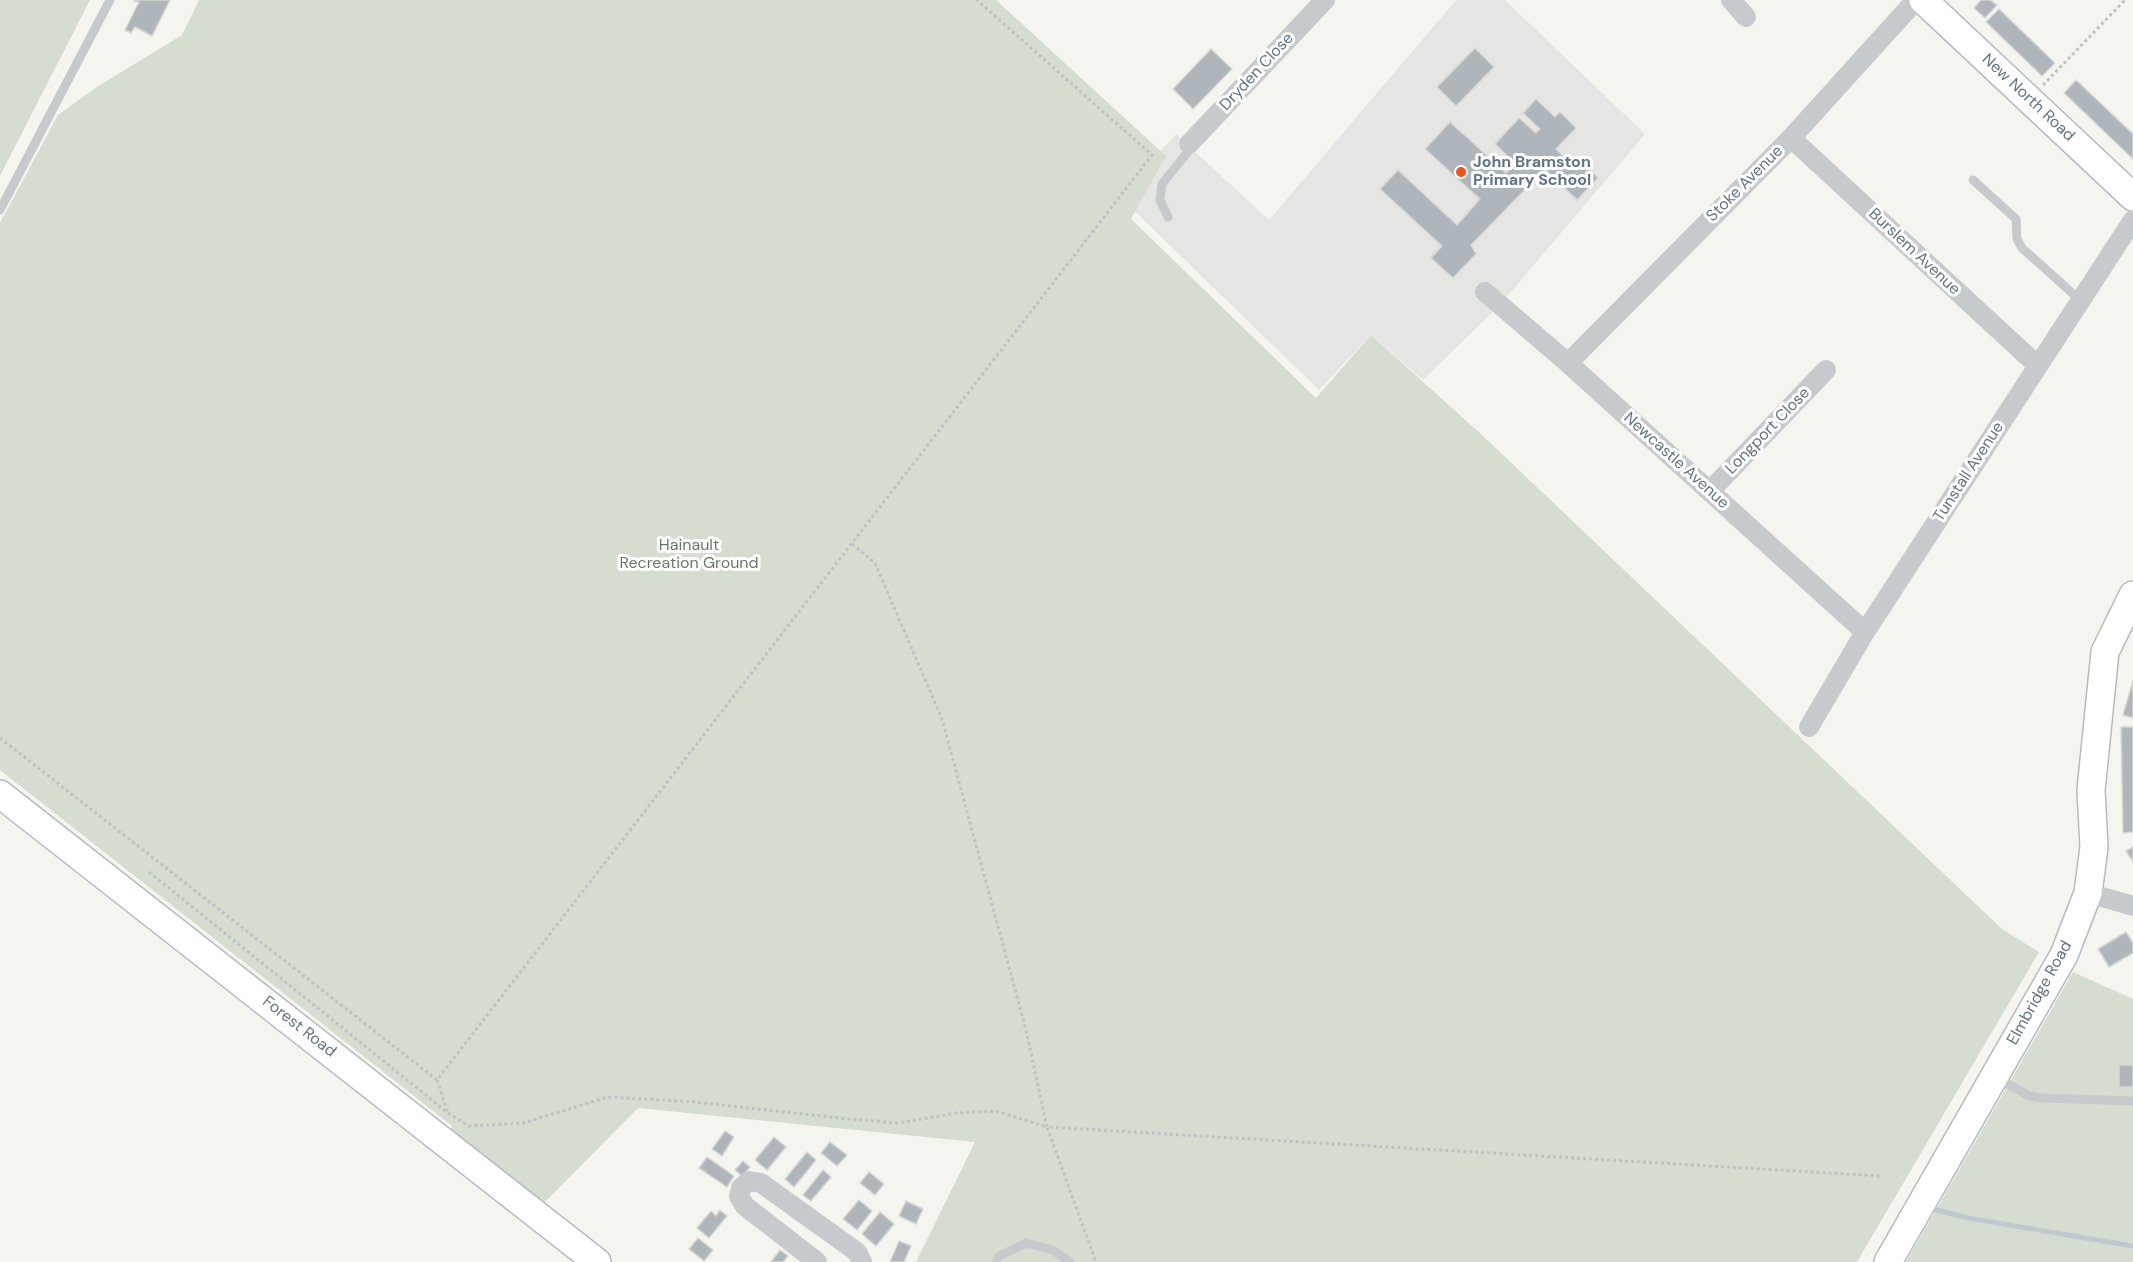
<!DOCTYPE html>
<html>
<head>
<meta charset="utf-8">
<style>
	body { margin:0 }
	canvas { display:block; background:#f5f5f0 }
</style>
</head>
<body>
<canvas width="2133" height="1262"></canvas>
<script>
const context = document.querySelector('canvas').getContext('2d');
context.lineJoin = 'round';
function fill(path, color) { context.fillStyle = color; context.fill(path, 'evenodd'); }
const poly = rows => new Path2D(rows.map(r => 'M' + r).join(''));
function strokePath(path, color, width, dash) { context.strokeStyle = color; context.lineWidth = width; context.lineCap = dash ? 'butt' : 'round'; context.setLineDash(dash || []); context.stroke(path); }
function drawText(font, color, halo, rows, align = 'center') {
  context.font = font + ' "DM Sans",sans-serif'; context.lineWidth = 6; context.setLineDash([]); context.textBaseline = 'middle'; context.strokeStyle = halo; context.fillStyle = color; for (const [text, x, y, turn = 0] of rows) {
    context.save(); context.translate(x, y); context.rotate((+turn || 0) * Math.PI / 180); context.textAlign = isNaN(turn) ? turn : align; if (halo) context.strokeText(text, 0, 0); context.fillText(text, 0, 0); context.restore();
  }
}
fill(poly([
	[1456,0,1505,0,1645,134,1500,305,1423,380,1371,335,1319,390,1120,197,1176,134,1269,220]
]), '#e5e6e4');
fill(poly([
	[0,0,90,0,0,176],
	[199,0,996,0,1166,156,1131,219,1316,398,1371,335,1482,435,2002,929,2039,952,1857,1262,916,1262,975,1142,638,1108,544,1203,451,1129,452,1126,0,770,0,223,58,115,95,88,182,35],
	[2073,972,2133,999,2133,1262,1906,1262]
]), '#d5ddd1');
strokePath(poly([
	[1933,1209,1968,1218,2133,1246]
]), '#bfcad0', 5);
const building = poly([
	[135,0,170,0,152,36,135,27,131,33,125,30,139,2,134,1,135,0],
	[1981,0,1990,0,1997,5,1985,18,1974,8,1981,0],
	[1999,9,2055,63,2042,76,1986,22,1999,9],
	[1475,48,1494,67,1456,106,1437,87,1475,48],
	[1211,49,1232,69,1193,109,1173,89,1211,49],
	[2076,80,2133,134,2133,159,2064,93,2076,80],
	[1536,99,1555,117,1560,112,1576,128,1556,149,1577,170,1583,163,1598,178,1577,200,1545,169,1471,245,1476,254,1453,278,1431,258,1442,246,1380,189,1398,170,1457,225,1480,199,1425,149,1450,122,1506,173,1515,163,1495,144,1519,118,1536,133,1540,129,1523,113,1536,99],
	[2133,681,2133,718,2123,715,2133,681],
	[2121,727,2133,727,2133,832,2123,833,2121,727],
	[2133,847,2133,862,2126,851,2133,847],
	[2126,932,2133,943,2133,953,2109,967,2098,949,2126,932],
	[2119,1065,2133,1065,2133,1087,2119,1087,2119,1065],
	[725,1131,734,1137,722,1156,712,1149,725,1131],
	[774,1137,786,1147,767,1170,755,1160,774,1137],
	[830,1142,847,1155,837,1166,821,1153,830,1142],
	[807,1152,816,1160,794,1187,785,1179,807,1152],
	[707,1157,734,1176,727,1187,699,1168,707,1157],
	[743,1161,750,1167,742,1176,735,1170,743,1161],
	[823,1170,831,1177,811,1201,803,1195,823,1170],
	[869,1172,884,1184,875,1195,860,1183,869,1172],
	[859,1200,872,1211,857,1230,843,1219,859,1200],
	[906,1201,923,1209,916,1224,899,1216,906,1201],
	[720,1210,727,1216,709,1238,697,1228,711,1211,716,1216,720,1210],
	[880,1212,894,1224,876,1246,862,1234,880,1212],
	[698,1238,713,1250,704,1261,689,1249,698,1238],
	[899,1241,911,1246,904,1262,890,1262,899,1241],
	[780,1250,788,1256,783,1262,771,1262,780,1250]
]);
fill(building, '#aeb6bb');
strokePath(building, '#d6d6d3', 1.5);
const secondary = poly([
	[1923,0,2133,197],
	[0,794,597,1262],
	[1888,1262,2064,955,2088,893,2094,847,2091,790,2105,652,2133,595]
]);
strokePath(secondary, '#b6bbc0', 30);
strokePath(poly([
	[2043,85,2125,0],
	[852,544,875,563,942,719,1026,1030,1047,1127,1881,1176],
	[0,738,437,1080,1152,155,977,0],
	[149,872,448,1113,469,1126,523,1123,608,1097,695,1102,849,1119,899,1123,956,1113,996,1111,1047,1127,1096,1262],
	[437,1080,448,1113]
]), '#c0c1c3', 3, [3, 3]);
strokePath(poly([
	[1973,180,2016,219,2017,239,2022,248,2080,300],
	[0,210,110,0],
	[1168,217,1160,200,1162,184,1191,148,1189,145],
	[1996,1078,2030,1096,2042,1098,2133,1101],
	[996,1262,999,1256,1026,1243,1053,1250,1070,1262]
]), '#c7cacd', 9);
strokePath(poly([
	[1731,0,1746,17],
	[1791,138,2038,366],
	[1189,144,1325,0],
	[1485,292,1568,363,1865,632],
	[1568,363,1791,138,1916,0],
	[1710,491,1826,370],
	[1809,727,1865,632,2133,220],
	[2088,893,2133,906],
	[817,1262,745,1206,739,1196,741,1188,749,1181,761,1183,857,1252,862,1262]
]), '#c7cacd', 20);
strokePath(secondary, '#fff', 27);
for (const [x, y, r, color] of [
	[1461,172,6,"#f15314"]
]) { const dot = new Path2D(); dot.arc(x, y, r, 0, 2 * Math.PI); context.fillStyle = color; context.fill(dot); strokePath(dot, '#fff', 2); }
drawText('16px', '#617384', '#fff', [
	["Dryden Close",1257,72,-47],
	["New North Road",2028,98,43],
	["Stoke Avenue",1745,184,-45],
	["Burslem Avenue",1914,252,43],
	["Longport Close",1768,431,-46],
	["Newcastle Avenue",1676,461,42],
	["Tunstall Avenue",1969,472,-57],
	["Elmbridge Road",2040,993,-61],
	["Forest Road",299,1027,38]
]);
drawText('bold 16px', '#617384', '#fff', [
	["John Bramston",1473,163],
	["Primary School",1473,181]
], 'left');
drawText('16px', '#647b61', '#fff', [
	["Hainault",689,546],
	["Recreation Ground",689,564]
]);
</script>
</body>
</html>
